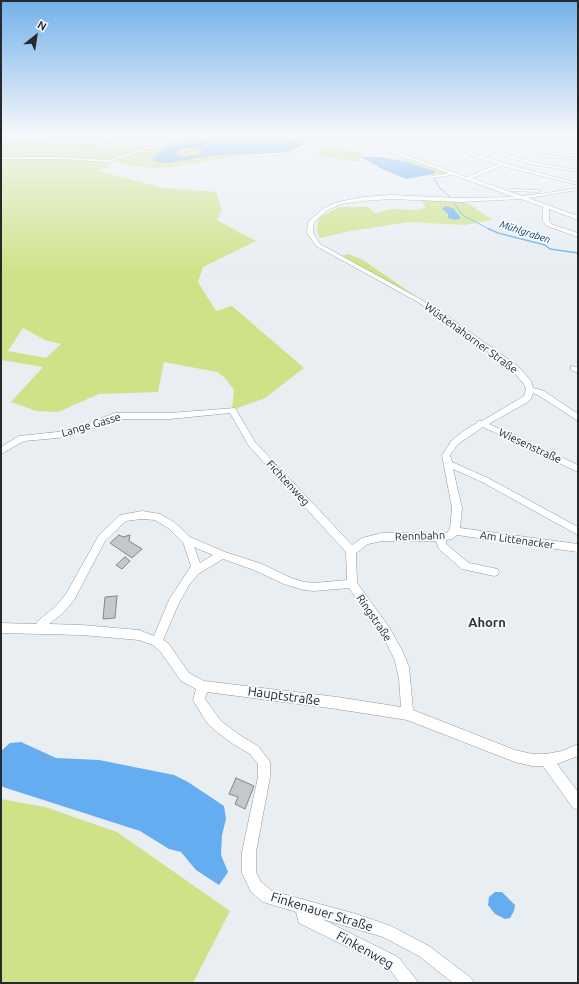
<!DOCTYPE html>
<html>
<head>
<meta charset="utf-8">
<style>
	body { margin:0 }
	#map { position:relative; width:579px; height:984px; overflow:hidden; background:#e9eef3; font-family:Ubuntu,sans-serif }
	canvas { display:block }
	.frame { position:absolute; inset:0; border:2px solid #28292b; pointer-events:none }
	.north { position:absolute; left:16px; top:16px; width:40px; height:40px; -webkit-text-stroke:3px #f7fbff; paint-order:stroke; rotate:30deg; font-size:11px; font-weight:700; line-height:16px; text-align:center; color:#28292b }
	.north::after { content:''; display:block; margin:auto; width:14px; height:18px; background:#28292b; clip-path:polygon(50% 0,100% 100%,50% 72%,0 100%) }
</style>
</head>
<body>
<div id="map">
<canvas width="579" height="984"></canvas>
<div class="frame"></div>
<div class="north">N</div>
</div>
<script>
const context = document.querySelector('canvas').getContext('2d');
context.lineJoin = 'round';
function fill(path, color) { context.fillStyle = color; context.fill(path, 'evenodd'); }
const poly = rows => new Path2D(rows.map(r => 'M' + r).join(''));
function strokePath(path, color, width, dash) { context.strokeStyle = color; context.lineWidth = width; context.lineCap = dash ? 'butt' : 'round'; context.setLineDash(dash || []); context.stroke(path); }
function drawText(font, color, halo, rows, align = 'center') {
  context.font = font + ' Ubuntu,sans-serif'; context.lineWidth = 3.5; context.setLineDash([]); context.textBaseline = 'middle'; context.strokeStyle = halo; context.fillStyle = color; for (const [text, x, y, turn = 0] of rows) {
    context.save(); context.translate(x, y); context.rotate((+turn || 0) * Math.PI / 180); context.textAlign = isNaN(turn) ? turn : align; if (halo) context.strokeText(text, 0, 0); context.fillText(text, 0, 0); context.restore();
  }
}
fill(poly([
	[1,135,103,135,114,141,106,145,132,146,143,148,142,149,185,136,206,140,211,135,290,135,288,139,311,141,292,152,247,155,174,167,154,168,119,164,112,159,104,160,44,157,1,158],
	[454,135,475,135,501,141,496,143,484,143],
	[319,147,360,152,360,162,318,156],
	[404,156,447,172,443,174,434,174,436,171,428,168,394,159],
	[58,158,113,163,99,171,164,188,216,192,222,210,217,220,256,241,203,267,198,282,216,311,232,306,304,368,265,398,232,410,234,390,224,377,217,372,164,362,158,392,99,394,58,412,36,411,11,402,43,367,1,360,1,160],
	[23,328,45,340,61,344,46,358,8,351],
	[421,200,466,202,493,220,464,225,410,222,350,231,320,238,317,231,318,221,322,216,339,207,368,207,375,213,391,209,417,210,426,208],
	[348,254,363,260,417,297,341,256],
	[1,799,45,807,117,832,230,911,193,983,1,983]
]), '#cfe288');
fill(poly([
	[235,138,284,138,303,141,301,145,285,152,215,155,168,163,155,162,152,159,157,153,175,144],
	[194,147,204,151,197,155,181,157,176,154,181,149],
	[361,157,380,157,407,162,436,171,434,174,406,179,382,169],
	[445,206,453,208,460,217,460,219,454,220,448,218,448,214,442,209],
	[21,742,56,758,99,760,174,775,188,782,224,806,226,819,222,835,221,855,228,872,219,885,196,870,181,852,169,849,140,831,3,787,1,785,1,751,10,743],
	[495,892,502,892,515,905,514,911,510,918,505,919,495,914,488,905,489,897]
]), '#63adf0');
strokePath(poly([
	[434,178,439,187,452,199],
	[453,201,462,215,491,230]
]), '#63adf0', 1);
strokePath(poly([
	[489,229,498,233,545,245,550,249,578,253]
]), '#63adf0', 1.5);
const building = poly([
	[119,535,123,537,130,535,129,541,142,549,132,558,110,543,119,535],
	[125,557,130,561,122,569,116,565,125,557],
	[117,596,115,618,103,619,105,597,117,596],
	[236,778,254,786,245,809,235,804,238,797,229,794,236,778]
]);
fill(building, '#c4c8cd');
strokePath(building, '#82868b', 1);
const minor = poly([
	[188,135,194,135,108,162,60,159,1,159,1,157,60,157,108,160,145,148,1,138,1,136,150,147,188,135],
	[296,135,308,135,352,140,380,146,467,177,498,164,475,157,427,135,432,135,479,155,517,167,578,183,578,185,502,166,472,178,522,196,547,193,578,188,578,190,528,198,578,216,578,220,549,209,549,221,551,224,578,233,578,237,547,226,543,221,543,207,521,199,460,202,391,199,363,201,341,204,328,210,314,222,313,233,320,244,420,299,450,318,519,367,531,381,533,388,544,391,578,414,578,421,538,395,533,393,531,399,526,403,489,424,578,465,578,472,483,427,458,444,450,455,452,462,488,478,578,527,578,535,482,482,453,469,462,508,460,528,578,544,578,552,457,535,452,539,446,540,446,544,469,563,498,569,499,572,498,575,494,576,462,569,439,549,436,541,382,541,368,544,356,553,357,583,389,627,403,652,409,667,413,710,515,750,532,754,546,754,562,751,578,744,578,756,557,764,578,792,578,810,573,808,543,766,532,766,515,762,407,720,337,709,207,692,205,699,221,721,241,736,258,746,270,762,270,777,256,852,256,872,261,882,272,891,356,914,391,926,429,946,471,978,474,983,453,983,419,956,383,937,322,919,398,957,415,978,418,983,400,983,388,967,299,923,296,912,263,902,251,892,242,873,242,852,258,777,258,764,250,754,233,744,213,729,205,720,193,700,196,689,181,681,160,651,153,645,139,640,82,635,1,633,1,623,36,624,39,620,55,607,66,594,99,535,120,515,142,511,160,514,174,522,190,537,225,552,262,564,291,578,304,582,314,583,347,580,346,552,249,446,230,413,170,419,116,419,68,437,24,441,1,454,1,447,19,436,67,431,115,413,170,413,235,408,255,442,352,545,362,538,382,533,447,533,450,529,452,508,442,455,452,440,465,430,477,423,478,421,482,421,524,396,526,389,524,384,513,371,446,320,416,301,316,246,307,233,308,222,324,208,338,202,363,197,391,195,460,198,514,197,453,175,432,178,432,176,448,173,379,148,352,142,318,138,307,147,291,154,244,157,242,156,244,155,290,152,303,145,313,138,296,135],
	[142,519,155,520,168,528,183,542,191,566,169,600,154,636,139,630,82,625,49,624,63,613,74,600,105,541,126,521,142,519],
	[194,547,213,555,200,563,194,547],
	[223,559,254,570,284,584,304,590,314,591,349,588,381,633,394,658,399,678,401,707,337,697,204,681,189,673,168,643,163,640,178,605,189,585,198,574,223,559],
	[562,135,578,135,578,137,564,136,562,135],
	[382,136,384,138,360,141,358,140,382,136],
	[471,142,532,162,578,170,578,172,529,164,469,144,471,142],
	[539,154,578,158,578,160,541,156,539,154],
	[511,189,538,190,540,191,538,192,509,191,509,189,511,189],
	[571,366,578,367,578,373,571,370,571,366]
]);
strokePath(minor, '#92979b', 1);
fill(minor, '#fff');
const sky = context.createLinearGradient(0, 0, 0, 273);
sky.addColorStop(0, '#73b1eb');
sky.addColorStop(0.49, '#f5f7fa');
sky.addColorStop(1, '#f5f7fa00');
context.fillStyle = sky;
context.fillRect(0, 0, 579, 273);
drawText('italic 10px', '#013c67', '#f7fbff', [
	["Mühlgraben",525,232,18]
]);
drawText('11px', '#28292b', '#f7fbff', [
	["Wüstenahorner Straße",471,338,36],
	["Lange Gasse",91,425,-16],
	["Wiesenstraße",530,446,25],
	["Fichtenweg",288,483,47],
	["Rennbahn",420,536,-2],
	["Am Littenacker",517,540,8],
	["Ringstraße",374,618,56]
]);
drawText('bold 13px', '#2f3336', '#f7fbff', [
	["Ahorn",487,623]
]);
drawText('13px', '#28292b', '#f7fbff', [
	["Hauptstraße",284,696,8],
	["Finkenauer Straße",322,912,17],
	["Finkenweg",365,950,29]
]);
</script>
</body>
</html>
